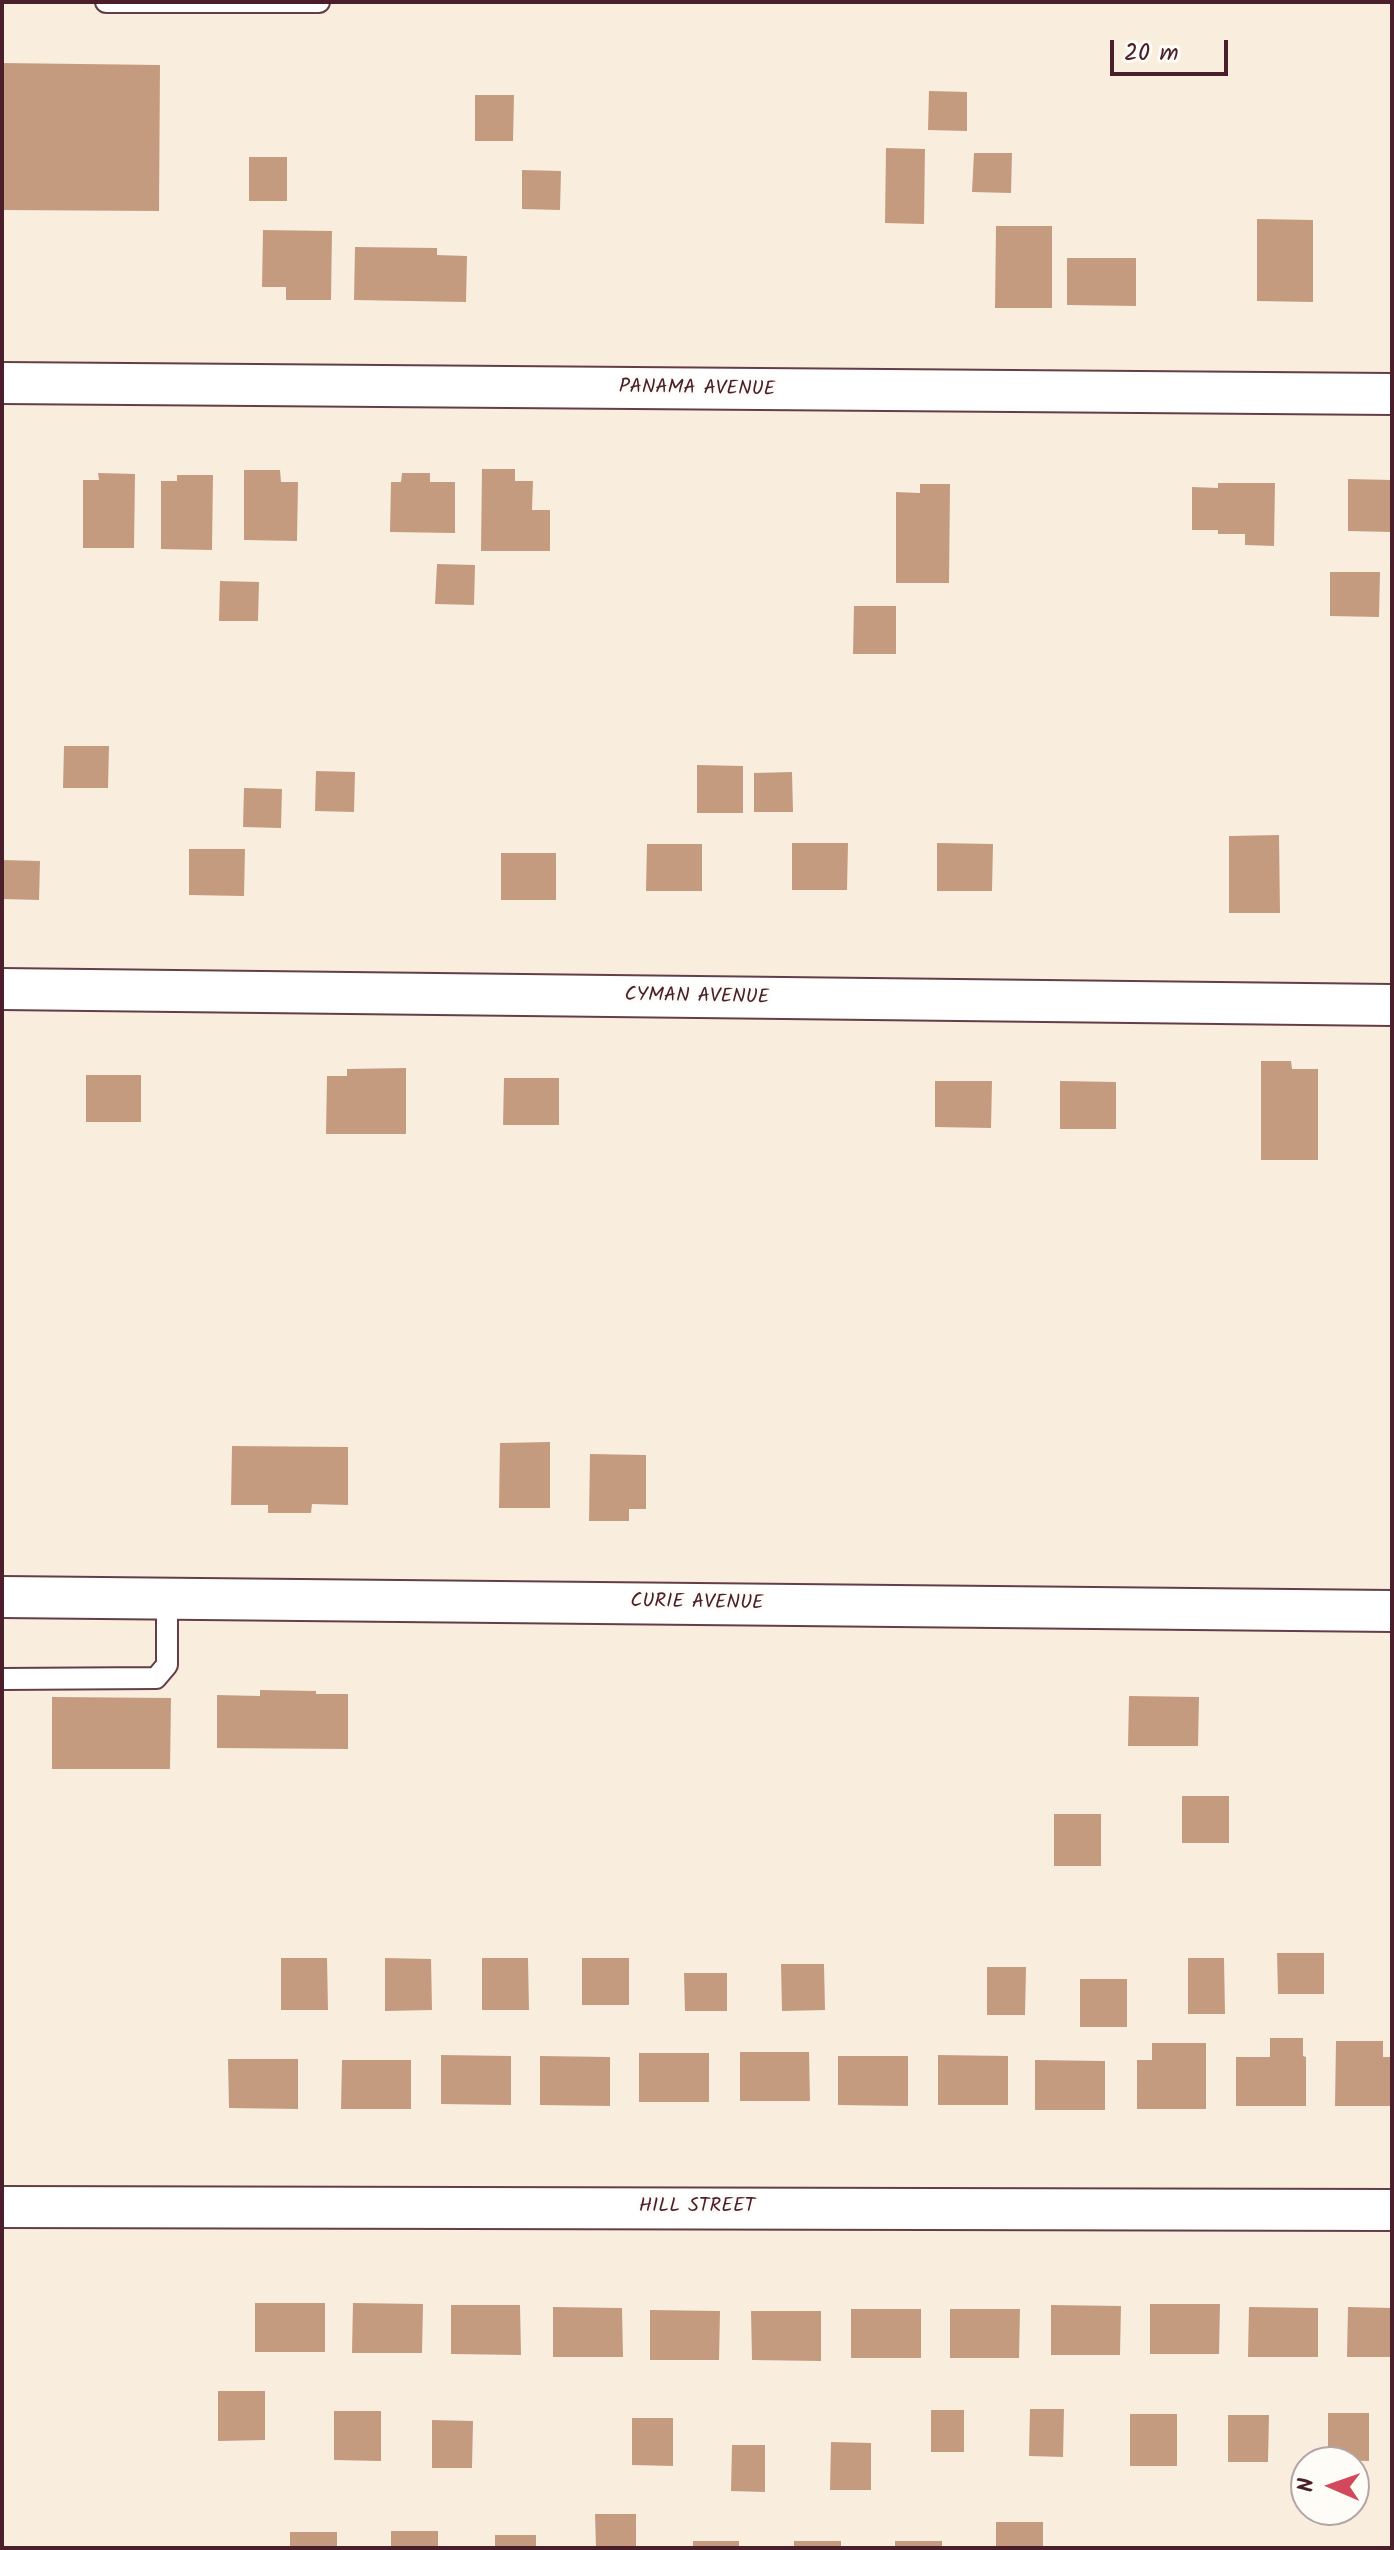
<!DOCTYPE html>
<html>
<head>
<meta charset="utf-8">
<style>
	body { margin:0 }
	#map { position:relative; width:1394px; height:2550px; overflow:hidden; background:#f9eede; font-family:Kalam,sans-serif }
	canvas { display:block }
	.frame { position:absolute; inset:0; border:4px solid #4a1f2b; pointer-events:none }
	.north { position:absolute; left:1290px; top:2446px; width:80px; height:80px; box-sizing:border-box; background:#fdfcf7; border:2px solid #b5a4a5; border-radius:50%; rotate:272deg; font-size:22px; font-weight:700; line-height:32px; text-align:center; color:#4a1f2b }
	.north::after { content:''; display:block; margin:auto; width:28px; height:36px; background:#d1495b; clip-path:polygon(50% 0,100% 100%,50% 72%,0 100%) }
	.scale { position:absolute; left:1110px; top:40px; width:118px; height:36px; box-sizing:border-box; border:4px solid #4a1f2b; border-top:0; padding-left:10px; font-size:24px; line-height:28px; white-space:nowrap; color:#4a1f2b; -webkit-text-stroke:6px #fdfcf7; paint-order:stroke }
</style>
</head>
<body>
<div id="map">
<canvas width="1394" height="2550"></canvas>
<div class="frame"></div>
<div class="north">N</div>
<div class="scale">20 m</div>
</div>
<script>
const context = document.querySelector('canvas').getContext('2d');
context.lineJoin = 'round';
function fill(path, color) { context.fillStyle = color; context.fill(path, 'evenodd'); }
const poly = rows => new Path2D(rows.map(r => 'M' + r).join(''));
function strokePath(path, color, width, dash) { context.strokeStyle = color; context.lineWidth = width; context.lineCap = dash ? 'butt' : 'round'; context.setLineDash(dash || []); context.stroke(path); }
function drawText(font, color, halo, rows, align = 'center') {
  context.font = font + ' Kalam,sans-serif'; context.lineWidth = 6; context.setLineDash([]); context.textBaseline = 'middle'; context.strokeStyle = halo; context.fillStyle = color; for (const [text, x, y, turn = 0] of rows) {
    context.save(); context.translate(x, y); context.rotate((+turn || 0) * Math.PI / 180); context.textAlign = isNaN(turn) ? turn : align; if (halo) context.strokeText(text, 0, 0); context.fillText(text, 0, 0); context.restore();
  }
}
fill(poly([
	[2,63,160,65,159,211,2,210],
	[929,91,967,92,967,131,928,130],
	[475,95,514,95,513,141,475,141],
	[886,148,925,149,924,224,885,223],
	[974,153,1012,153,1011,193,972,192],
	[249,157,287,157,287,201,249,201],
	[522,170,561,171,560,210,522,209],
	[1257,219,1313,220,1313,302,1257,301],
	[996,226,1052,226,1052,308,995,308],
	[263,230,332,231,331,300,286,300,286,287,262,287],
	[355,247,437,248,437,255,467,256,466,302,354,300],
	[1067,258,1136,258,1136,306,1067,305],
	[482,469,515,469,515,481,533,481,532,510,550,510,550,551,481,551],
	[244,470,280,470,281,482,298,482,297,541,244,540],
	[98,473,135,474,134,548,83,548,83,480,99,480],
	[402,473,430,473,430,482,455,482,455,533,390,532,391,482,401,482],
	[177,475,213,475,212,550,161,549,161,481,177,481],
	[1348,479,1392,480,1392,532,1348,531],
	[1218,483,1275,483,1274,546,1245,545,1245,534,1218,534,1218,530,1192,530,1192,487,1218,488],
	[920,484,950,484,949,583,896,583,896,492,920,493],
	[437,564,475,565,474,605,435,604],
	[1330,572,1380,572,1379,617,1330,616],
	[220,581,259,582,258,621,219,621],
	[854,606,896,606,896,654,853,654],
	[64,746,109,746,108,788,63,788],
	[697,765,743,766,743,813,697,813],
	[316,771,355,772,354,812,315,811],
	[792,772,793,812,754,812,754,773],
	[244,788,282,789,281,828,243,827],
	[1279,835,1280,913,1229,913,1229,836],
	[792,843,848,843,847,890,792,890],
	[937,843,993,844,992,891,937,891],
	[647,844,702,844,702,891,646,891],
	[189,849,245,849,244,896,189,895],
	[501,853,556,853,556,900,501,900],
	[2,860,40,861,39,900,2,899],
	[1261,1061,1291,1061,1292,1069,1318,1069,1318,1160,1261,1160],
	[406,1068,406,1134,326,1134,327,1076,347,1076,347,1069],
	[86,1075,141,1075,141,1122,86,1122],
	[504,1078,559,1078,559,1125,503,1125],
	[935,1081,992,1081,991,1128,935,1127],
	[1060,1081,1116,1082,1116,1129,1060,1129],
	[550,1442,550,1508,499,1508,500,1443],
	[232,1446,348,1447,348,1505,312,1504,311,1513,268,1513,268,1505,231,1505],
	[590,1454,646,1455,646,1509,629,1509,629,1521,589,1521],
	[260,1690,316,1691,316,1694,348,1694,348,1749,217,1748,217,1695,260,1696],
	[1129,1696,1199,1697,1198,1746,1128,1746],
	[52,1697,171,1698,170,1769,52,1769],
	[1182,1796,1229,1796,1229,1843,1182,1843],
	[1054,1814,1101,1814,1101,1866,1054,1866],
	[1277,1953,1324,1953,1324,1994,1278,1994],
	[281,1958,327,1958,328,2010,281,2010],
	[385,1958,431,1959,432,2010,385,2011],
	[482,1958,528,1958,529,2010,482,2010],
	[582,1958,629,1958,629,2005,582,2005],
	[1188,1958,1224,1958,1225,2014,1188,2014],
	[781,1964,824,1964,825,2010,782,2011],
	[987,1967,1026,1967,1025,2015,987,2015],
	[684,1973,727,1973,727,2011,685,2011],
	[1080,1979,1127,1979,1127,2027,1080,2027],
	[1270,2038,1303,2038,1303,2056,1306,2057,1306,2106,1236,2106,1236,2057,1270,2057],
	[1336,2041,1383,2041,1383,2057,1392,2057,1392,2106,1335,2106],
	[1152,2043,1206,2043,1206,2109,1137,2109,1137,2060,1152,2060],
	[740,2052,809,2052,810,2101,740,2101],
	[639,2053,709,2053,709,2102,639,2102],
	[441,2055,511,2056,511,2105,441,2104],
	[938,2055,1008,2056,1008,2105,938,2105],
	[540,2056,610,2057,610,2106,540,2105],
	[838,2056,908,2056,908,2106,838,2105],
	[228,2059,298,2059,298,2109,229,2108],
	[342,2060,411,2060,411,2109,341,2109],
	[1035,2060,1105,2061,1105,2110,1035,2110],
	[255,2303,325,2303,325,2352,255,2352],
	[353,2303,423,2304,422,2353,352,2353],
	[1150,2304,1220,2304,1219,2354,1150,2354],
	[451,2305,520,2305,521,2355,451,2354],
	[1051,2305,1121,2306,1120,2355,1051,2355],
	[553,2307,622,2308,623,2357,553,2357],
	[1249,2307,1318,2308,1318,2357,1248,2357],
	[1348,2307,1392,2308,1392,2357,1347,2357],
	[851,2309,921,2309,921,2358,851,2358],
	[950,2309,1020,2309,1019,2358,950,2358],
	[650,2310,720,2311,719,2360,650,2360],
	[751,2311,821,2311,821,2361,752,2360],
	[218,2391,265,2391,265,2440,218,2441],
	[1030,2409,1064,2409,1063,2457,1029,2456],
	[931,2410,964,2410,964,2452,931,2452],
	[334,2411,381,2411,381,2461,334,2460],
	[1328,2413,1369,2413,1369,2461,1328,2460],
	[1130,2414,1177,2414,1177,2466,1130,2466],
	[1228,2415,1269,2415,1268,2462,1228,2462],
	[632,2418,673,2418,673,2466,632,2465],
	[432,2420,473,2421,472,2468,432,2468],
	[831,2442,871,2443,871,2490,830,2490],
	[732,2445,765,2445,765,2492,731,2491],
	[595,2514,636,2514,636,2548,596,2548],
	[996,2522,1043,2522,1043,2548,996,2548],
	[391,2531,438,2531,438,2548,391,2548],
	[290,2532,337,2532,337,2548,290,2548],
	[495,2535,536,2535,536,2548,495,2548],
	[693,2541,739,2541,739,2548,693,2548],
	[794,2541,841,2541,841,2548,794,2548],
	[895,2541,942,2541,942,2548,895,2548]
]), '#c59b7f');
const service = poly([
	[106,2,319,2],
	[2,1679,156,1678,167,1665,167,1599]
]);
const minor = poly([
	[2,383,1392,394],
	[2,989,1392,1005],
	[2,1597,1392,1611],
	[2,2207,1392,2210]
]);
strokePath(service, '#643e46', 24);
strokePath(minor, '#643e46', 44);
strokePath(service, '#fff', 20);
strokePath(minor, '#fff', 40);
drawText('20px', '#4a1f2b', '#fdfcf7', [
	["PANAMA AVENUE",697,390,1],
	["CYMAN AVENUE",697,998,1],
	["CURIE AVENUE",697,1604,1],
	["HILL STREET",697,2208]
]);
</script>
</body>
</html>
